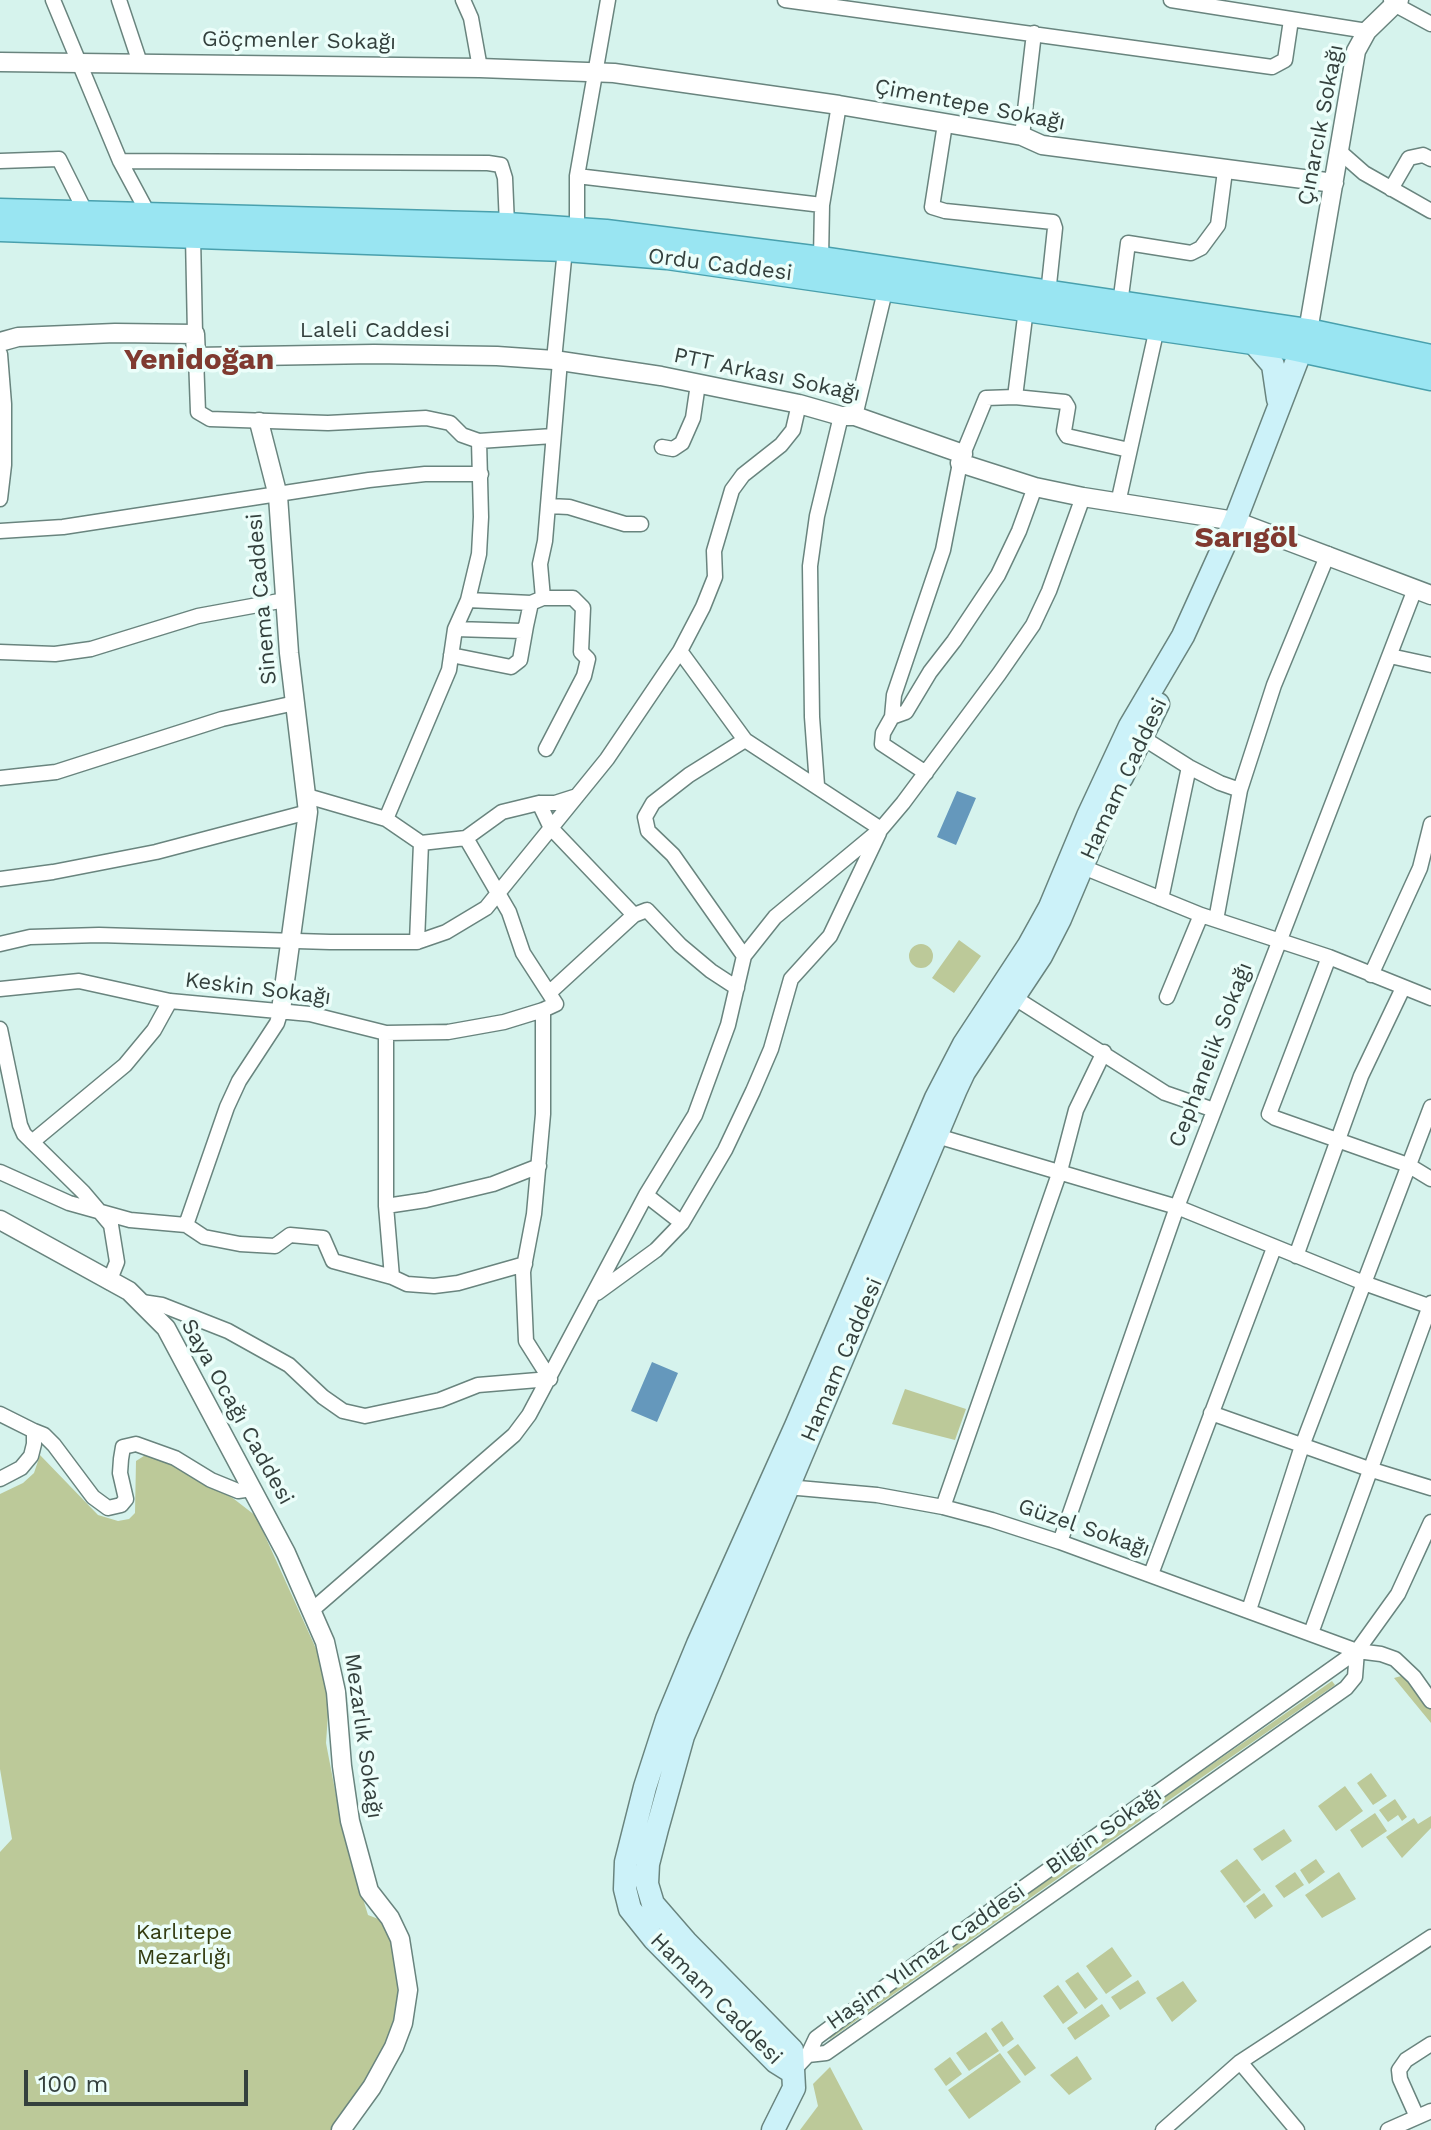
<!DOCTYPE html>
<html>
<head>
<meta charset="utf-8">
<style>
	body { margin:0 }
	#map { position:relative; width:1431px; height:2130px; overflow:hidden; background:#d6f3ed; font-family:"Work Sans",sans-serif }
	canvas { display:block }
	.scale { position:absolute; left:24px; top:2070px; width:224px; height:36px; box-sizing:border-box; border:4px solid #34403d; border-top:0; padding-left:10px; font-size:24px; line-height:28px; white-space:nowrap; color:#34403d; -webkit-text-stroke:6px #ecfefa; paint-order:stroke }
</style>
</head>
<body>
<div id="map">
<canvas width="1431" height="2130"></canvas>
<div class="scale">100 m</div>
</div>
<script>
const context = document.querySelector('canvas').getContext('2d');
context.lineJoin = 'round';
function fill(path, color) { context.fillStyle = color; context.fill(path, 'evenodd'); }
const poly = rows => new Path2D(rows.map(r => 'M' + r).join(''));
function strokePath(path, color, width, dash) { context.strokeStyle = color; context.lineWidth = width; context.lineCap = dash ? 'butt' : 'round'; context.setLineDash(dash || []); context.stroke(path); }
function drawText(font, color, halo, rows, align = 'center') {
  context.font = font + ' "Work Sans",sans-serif'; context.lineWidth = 7; context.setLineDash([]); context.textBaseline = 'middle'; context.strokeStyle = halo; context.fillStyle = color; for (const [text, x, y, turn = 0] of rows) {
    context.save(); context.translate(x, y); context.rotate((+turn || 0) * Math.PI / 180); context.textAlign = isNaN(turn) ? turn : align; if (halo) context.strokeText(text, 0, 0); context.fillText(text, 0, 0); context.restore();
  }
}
fill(poly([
	[959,940,981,956,954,993,932,978],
	'909 956a12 12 0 1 1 24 0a12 12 0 1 1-24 0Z',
	[905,1389,966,1409,955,1440,892,1424],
	[147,1454,168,1458,234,1499,256,1516,318,1653,329,1700,326,1743,344,1837,368,1915,386,1922,396,1955,399,2012,387,2048,356,2102,333,2130,0,2130,0,1852,12,1839,0,1769,0,1494,23,1483,34,1473,40,1455,98,1515,118,1521,129,1519,135,1513,136,1461],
	[1405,1675,1431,1705,1431,1723,1394,1678],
	[1332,1681,1335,1685,1162,1805,1159,1801],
	[1371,1773,1387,1796,1373,1805,1357,1783],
	[1345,1786,1363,1811,1336,1831,1318,1806],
	[1395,1799,1407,1817,1402,1821,1398,1815,1388,1822,1379,1810],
	[1375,1813,1387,1831,1362,1848,1350,1830],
	[1139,1816,1141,1820,830,2039,827,2035],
	[1431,1816,1431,1828,1402,1858,1386,1837,1414,1818,1418,1824],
	[1284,1829,1292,1841,1262,1861,1253,1849],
	[1237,1859,1261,1890,1244,1903,1220,1871],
	[1316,1859,1325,1872,1309,1884,1300,1870],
	[1295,1872,1304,1885,1284,1898,1275,1886],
	[1339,1872,1356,1899,1322,1918,1305,1895],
	[1264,1893,1273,1906,1255,1919,1246,1906],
	[1112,1947,1132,1976,1106,1994,1086,1966],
	[1078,1972,1098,1999,1085,2009,1065,1981],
	[1138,1980,1146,1993,1120,2010,1111,1997],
	[1183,1981,1197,2001,1172,2022,1156,1998],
	[1058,1985,1078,2013,1063,2024,1043,1996],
	[1102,2004,1110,2016,1075,2040,1067,2028],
	[1002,2021,1014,2039,1003,2047,991,2029],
	[986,2032,999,2051,969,2071,956,2053],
	[1018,2044,1036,2068,1025,2076,1007,2052],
	[1000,2053,1021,2082,969,2119,948,2090],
	[1077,2056,1092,2079,1069,2095,1050,2075],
	[950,2057,962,2074,946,2086,934,2069],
	[830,2067,863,2130,800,2130,818,2106,813,2084]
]), '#bcc999');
fill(poly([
	[957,791,976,798,956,845,937,837],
	[652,1362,678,1373,657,1422,631,1411]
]), '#6598bc');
const minor = poly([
	[53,0,120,161,149,215],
	[119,0,140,63],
	[463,0,471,18,480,68],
	[785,0,1272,67,1285,60,1291,20],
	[1171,0,1367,31],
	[1391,0,1394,4,1431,24],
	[945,124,932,207,945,211,1053,222,1055,228,1048,294],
	[1022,136,1034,33],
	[1339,151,1364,173,1431,211],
	[0,161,59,159,86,213],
	[120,161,488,163,501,165,505,178,507,225],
	[577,176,822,205],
	[1391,189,1409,158,1423,155,1431,159],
	[577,230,577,176,608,0],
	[193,236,195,334],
	[821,259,822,205,839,105],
	[1120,304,1128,243,1191,253,1201,248,1218,225,1225,171],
	[1026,309,1015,397,1065,402,1068,407,1064,431,1067,436,1129,450],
	[0,354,4,404,4,465,0,499],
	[196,357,198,412,210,419,328,423,426,418,450,423,462,435,479,441,553,436],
	[554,360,565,249],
	[855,416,886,287],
	[662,447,673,449,682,443,693,418,698,384],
	[963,454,986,398,1015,397],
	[1118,503,1157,328],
	[549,506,569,507,625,524,641,524],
	[0,531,63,527,369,480,425,474,481,474],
	[543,598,540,564,545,541,560,361],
	[468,600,531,603,543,598,573,598,583,608,581,652,588,659,584,676,546,749],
	[455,629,522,631,526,626,531,603],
	[680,651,745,740,689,775,653,803,645,817,648,831,673,855,744,956],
	[0,652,55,654,91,649,198,616,285,600],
	[451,655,511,667,520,660,526,626],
	[1390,656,1431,665],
	[892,717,894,695,943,550,960,463],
	[1143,738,1189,767,1220,783,1240,790],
	[745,740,881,829],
	[926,773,882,744,883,733,892,717,906,712,930,672,954,641,998,575,1019,531,1035,487],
	[0,778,56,772,222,719,295,703],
	[817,785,812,717,810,566,817,516,841,416],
	[307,796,386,819,421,843,466,838,502,812,539,803,555,803,577,796],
	[539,803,551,828,634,915],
	[386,819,449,670,455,629,468,600,479,554,481,517,479,441],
	[1083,867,1201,915,1329,957,1431,998],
	[0,879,53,872,156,852,308,812],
	[1161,899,1189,767],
	[1216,920,1240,790,1274,685,1328,554],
	[417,942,421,843],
	[0,944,30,937,99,935,330,942,417,942,446,932,486,908,607,759,680,651,703,607,715,577,714,551,732,490,743,475,781,445,793,430,799,404],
	[1329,957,1269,1114,1275,1118,1408,1165,1431,1179],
	[1371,975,1420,868,1431,824],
	[0,989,79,981,170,1001,310,1014,386,1033,448,1032,504,1022,543,1010,556,1004,523,953,509,912,466,838],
	[549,993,634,915,647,910,680,945,711,971,737,988],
	[1167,997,1201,915],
	[1015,998,1165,1093,1214,1110],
	[543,1010,543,1114,534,1214,523,1272,526,1341,550,1379],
	[0,1029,20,1125,24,1134,83,1192,111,1225,117,1262,109,1282],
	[386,1033,386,1206,392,1277],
	[937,1136,1177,1207,1364,1283,1431,1307],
	[32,1142,125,1065,154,1030,170,1001],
	[0,1172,69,1203,130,1220,186,1225,227,1107,239,1081,277,1023,281,1010],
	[646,1195,682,1223],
	[386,1206,426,1200,493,1184,539,1166],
	[186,1225,204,1237,240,1244,275,1246,290,1235,323,1238,333,1261,392,1277,407,1284,434,1286,458,1283,525,1264],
	[1296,1256,1361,1076,1403,988],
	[597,1293,656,1250,682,1223,725,1150,753,1091,771,1049,791,979,830,936,879,833],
	[142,1302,162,1305,228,1331,289,1365,323,1397,343,1411,365,1416,440,1400,478,1385,550,1379],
	[1211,1413,1369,1469,1431,1488],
	[0,1414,34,1431,34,1444,31,1456,21,1468,0,1479],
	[34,1431,44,1435,54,1445,93,1497,108,1508,121,1505,126,1499,120,1473,121,1459,123,1447,136,1444,175,1458,211,1480,238,1491,252,1489],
	[787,1487,877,1495,943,1507,992,1520,1060,1542,1357,1651,1381,1654,1395,1659,1414,1677,1431,1701],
	[943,1507,1060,1171,1076,1110,1104,1052],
	[1060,1542,1177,1207,1415,589],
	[1151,1574,1274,1248],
	[1249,1610,1302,1446,1431,1107],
	[311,1611,514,1435,529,1415,646,1195,695,1115,728,1025,744,956,775,917,881,829,903,803,999,674,1033,625,1049,591,1083,497],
	[1311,1633,1431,1303],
	[808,2055,826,2053,1346,1688,1355,1677,1357,1651],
	[1240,2062,1297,2130],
	[792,2072,808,2055,816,2038,917,1963,1357,1651,1398,1594,1431,1522],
	[1417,2117,1400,2079,1399,2070,1406,2060,1431,2044],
	[1163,2130,1240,2062,1431,1937],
	[1388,2130,1431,2111]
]);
const tertiary = poly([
	[0,62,480,68,614,73,839,105,1022,136,1042,145,1334,183],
	[1308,331,1356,51,1367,31,1399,0],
	[0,342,18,337,115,333,195,334,196,357,374,354,497,356,554,360,661,376,799,404,841,416,855,416,963,454,960,463,1035,487,1083,497,1235,521,1431,595],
	[259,422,278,496,289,653,308,812,281,1010],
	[0,1220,129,1291,166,1328,286,1553,325,1642,336,1692,342,1766,350,1821,369,1891,390,1918,400,1939,408,1990,403,2023,394,2047,372,2087,341,2130]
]);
const secondary = poly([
	[1255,344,1273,365,1278,399],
	[1122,777,1158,704],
	[792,2072,776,2062,654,1939,630,1909,625,1889,626,1862,645,1787,667,1719,698,1644,796,1426,936,1098,964,1044,1029,945,1050,907,1088,816,1130,726,1183,636,1235,521,1301,350],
	[773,2130,794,2088,792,2050,686,1942,653,1904,647,1884,648,1864,657,1829,683,1736,956,1089,964,1072,1041,956,1060,919,1096,834]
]);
const primary = poly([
	[0,211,507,225,606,232,821,259,1308,331,1431,357],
	[0,229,565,249,667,257,1287,347,1431,378]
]);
strokePath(minor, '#69847e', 17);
strokePath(tertiary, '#69847e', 21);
strokePath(secondary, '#69847e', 25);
strokePath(primary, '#49a0ad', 27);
strokePath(minor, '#fff', 14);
strokePath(tertiary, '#fff', 18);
strokePath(secondary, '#ccf2f9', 22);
strokePath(primary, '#99e5f2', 24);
drawText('22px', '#34403d', '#ecfefa', [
	["Göçmenler Sokağı",299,41,1],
	["Çimentepe Sokağı",970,105,11],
	["Çınarcık Sokağı",1321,125,-79],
	["Ordu Caddesi",720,265,7],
	["Laleli Caddesi",375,331],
	["PTT Arkası Sokağı",767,375,12],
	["Sinema Caddesi",262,599,-95],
	["Hamam Caddesi",1124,779,-65],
	["Keskin Sokağı",258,989,7],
	["Cephanelik Sokağı",1211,1055,-69],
	["Hamam Caddesi",842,1360,-67],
	["Saya Ocağı Caddesi",237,1412,61],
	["Güzel Sokağı",1084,1528,19],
	["Mezarlık Sokağı",363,1736,82],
	["Bilgin Sokağı",1104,1831,-35],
	["Haşim Yılmaz Caddesi",926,1957,-35],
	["Hamam Caddesi",716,1999,45]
]);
drawText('22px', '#333c11', '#ecfefa', [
	["Karlıtepe",184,1933],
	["Mezarlığı",184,1958]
]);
drawText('bold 30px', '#803a30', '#ecfefa', [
	["Yenidoğan",199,360],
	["Sarıgöl",1246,538]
]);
</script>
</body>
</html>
